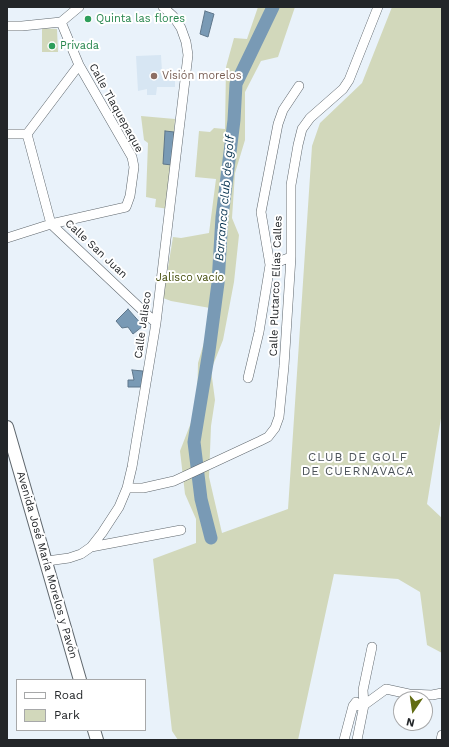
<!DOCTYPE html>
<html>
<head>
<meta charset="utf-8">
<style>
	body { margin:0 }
	#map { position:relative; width:449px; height:747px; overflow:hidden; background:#e9f2fa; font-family:"Work Sans",sans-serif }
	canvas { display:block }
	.frame { position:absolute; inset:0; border:8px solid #232629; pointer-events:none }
	.legend { position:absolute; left:16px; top:679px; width:130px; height:52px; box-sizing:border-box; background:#fff; border:1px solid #a7a8a9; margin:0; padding:5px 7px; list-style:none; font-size:12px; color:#232629 }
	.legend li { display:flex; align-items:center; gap:8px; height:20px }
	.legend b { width:20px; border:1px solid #a7a8a9 }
	.north { position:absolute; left:393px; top:691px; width:40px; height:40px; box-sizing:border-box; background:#fff; border:1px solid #a7a8a9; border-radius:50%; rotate:193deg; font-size:11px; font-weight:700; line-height:16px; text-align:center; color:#232629 }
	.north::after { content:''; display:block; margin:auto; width:14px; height:18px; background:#626c13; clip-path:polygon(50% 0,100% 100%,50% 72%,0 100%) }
</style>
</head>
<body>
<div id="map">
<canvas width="449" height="747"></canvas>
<div class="frame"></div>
<ul class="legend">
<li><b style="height:5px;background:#fff"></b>Road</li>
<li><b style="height:11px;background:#d2d8bb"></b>Park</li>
</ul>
<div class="north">N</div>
</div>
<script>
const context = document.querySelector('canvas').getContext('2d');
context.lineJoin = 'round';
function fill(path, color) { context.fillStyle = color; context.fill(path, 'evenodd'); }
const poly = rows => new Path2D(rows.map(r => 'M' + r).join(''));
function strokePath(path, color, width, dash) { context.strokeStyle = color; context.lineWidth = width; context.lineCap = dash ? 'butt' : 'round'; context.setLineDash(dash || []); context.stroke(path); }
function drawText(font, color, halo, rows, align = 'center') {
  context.font = font + ' "Work Sans",sans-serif'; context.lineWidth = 4; context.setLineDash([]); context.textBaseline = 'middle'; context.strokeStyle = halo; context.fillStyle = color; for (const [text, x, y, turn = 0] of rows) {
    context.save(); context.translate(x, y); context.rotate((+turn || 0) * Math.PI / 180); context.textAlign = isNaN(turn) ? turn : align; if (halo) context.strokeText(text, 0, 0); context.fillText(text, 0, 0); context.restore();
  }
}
fill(poly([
	[161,55,162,72,170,72,170,81,175,80,175,87,157,87,156,95,147,95,147,89,138,91,136,56]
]), '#d7e6f3');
fill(poly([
	[258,7,295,7,278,57,261,61,245,92,245,140,235,173,232,218,239,235,234,282,223,340,211,370,215,400,211,426,209,477,222,533,288,509,312,146,320,123,362,83,392,7,442,7,442,412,427,504,442,518,442,653,427,645,420,592,398,579,334,574,298,740,178,740,172,731,153,559,196,543,196,519,185,494,180,451,197,407,198,363,213,312,210,308,171,301,163,298,173,237,181,238,209,233,216,179,195,177,199,131,210,132,214,128,225,129,226,67,234,38,247,39],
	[42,28,57,29,58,52,42,52],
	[141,116,175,119,169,209,155,207,156,199,146,197,148,143,144,140]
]), '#d2d8bb');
const water = poly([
	[205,11,214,14,208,37,200,34,205,11],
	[165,131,174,132,172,165,163,164,165,131],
	[128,309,143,326,133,334,128,327,122,328,116,321,128,309],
	[132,370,143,371,142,387,128,387,128,380,134,380,132,370]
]);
fill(water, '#799ab5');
strokePath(water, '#5f778b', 1);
strokePath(poly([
	[211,538,201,499,194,442,209,351,218,283,222,217,234,120,236,84,273,7]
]), '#799ab5', 13);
const minor = poly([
	[7,26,22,26,61,22,79,7],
	[7,134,27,134],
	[27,134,51,224,156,323],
	[27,134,79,65],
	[7,238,51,224,126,207,130,196,134,167,132,157,79,65,61,22],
	[270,265,291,257],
	[248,378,259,332,270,265,261,212,278,124,283,110,299,86],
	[127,488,143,488,174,481,260,441,268,437,275,428,279,417,284,366,291,257,291,185,298,145,302,129,310,118,343,89,349,80,378,7],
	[91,547,181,530],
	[47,561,69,558,81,554,91,547,102,533,119,507,127,488,132,467,156,323,188,55,186,42,181,28,173,16,163,7],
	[353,706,364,705,386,689,409,694,432,695,442,693],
	[344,740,353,706,356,702],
	[357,740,364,705,363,690,372,647],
	[441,740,442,735]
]);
const major = poly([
	[7,427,80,680],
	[94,730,97,740]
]);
strokePath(minor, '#5f676d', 10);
strokePath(major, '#5f676d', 14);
strokePath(minor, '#fff', 9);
strokePath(major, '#fff', 12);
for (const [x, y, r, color] of [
	[88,19,4,"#2e9e5b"],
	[52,46,4,"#2e9e5b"],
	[154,76,4,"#8d6e63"]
]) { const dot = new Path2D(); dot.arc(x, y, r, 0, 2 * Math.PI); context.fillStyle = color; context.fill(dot); strokePath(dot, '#fff', 1.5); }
drawText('11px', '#27864d', '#fff', [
	["Quinta las flores",96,19],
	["Privada",60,46]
], 'left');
drawText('11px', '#785e54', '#fff', [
	["Visión morelos",162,76]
], 'left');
drawText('11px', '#232629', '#fff', [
	["Calle Tlaquepaque",116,108,61],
	["Calle San Juan",96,249,43],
	["Calle Plutarco Elías Calles",276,286,-88],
	["Calle Jalisco",143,325,-82],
	["Avenida José María Morelos y Pavón",47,565,74]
]);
drawText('11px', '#444c0b', '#fff', [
	["Jalisco vacío",190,278]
]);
drawText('italic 12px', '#093551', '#fff', [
	["Barranca club de golf",225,198,-85]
]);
context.letterSpacing = '1px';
drawText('12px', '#4b5259', '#fff', [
	["CLUB DE GOLF",358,457],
	["DE CUERNAVACA",358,471]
]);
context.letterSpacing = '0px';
</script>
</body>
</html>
